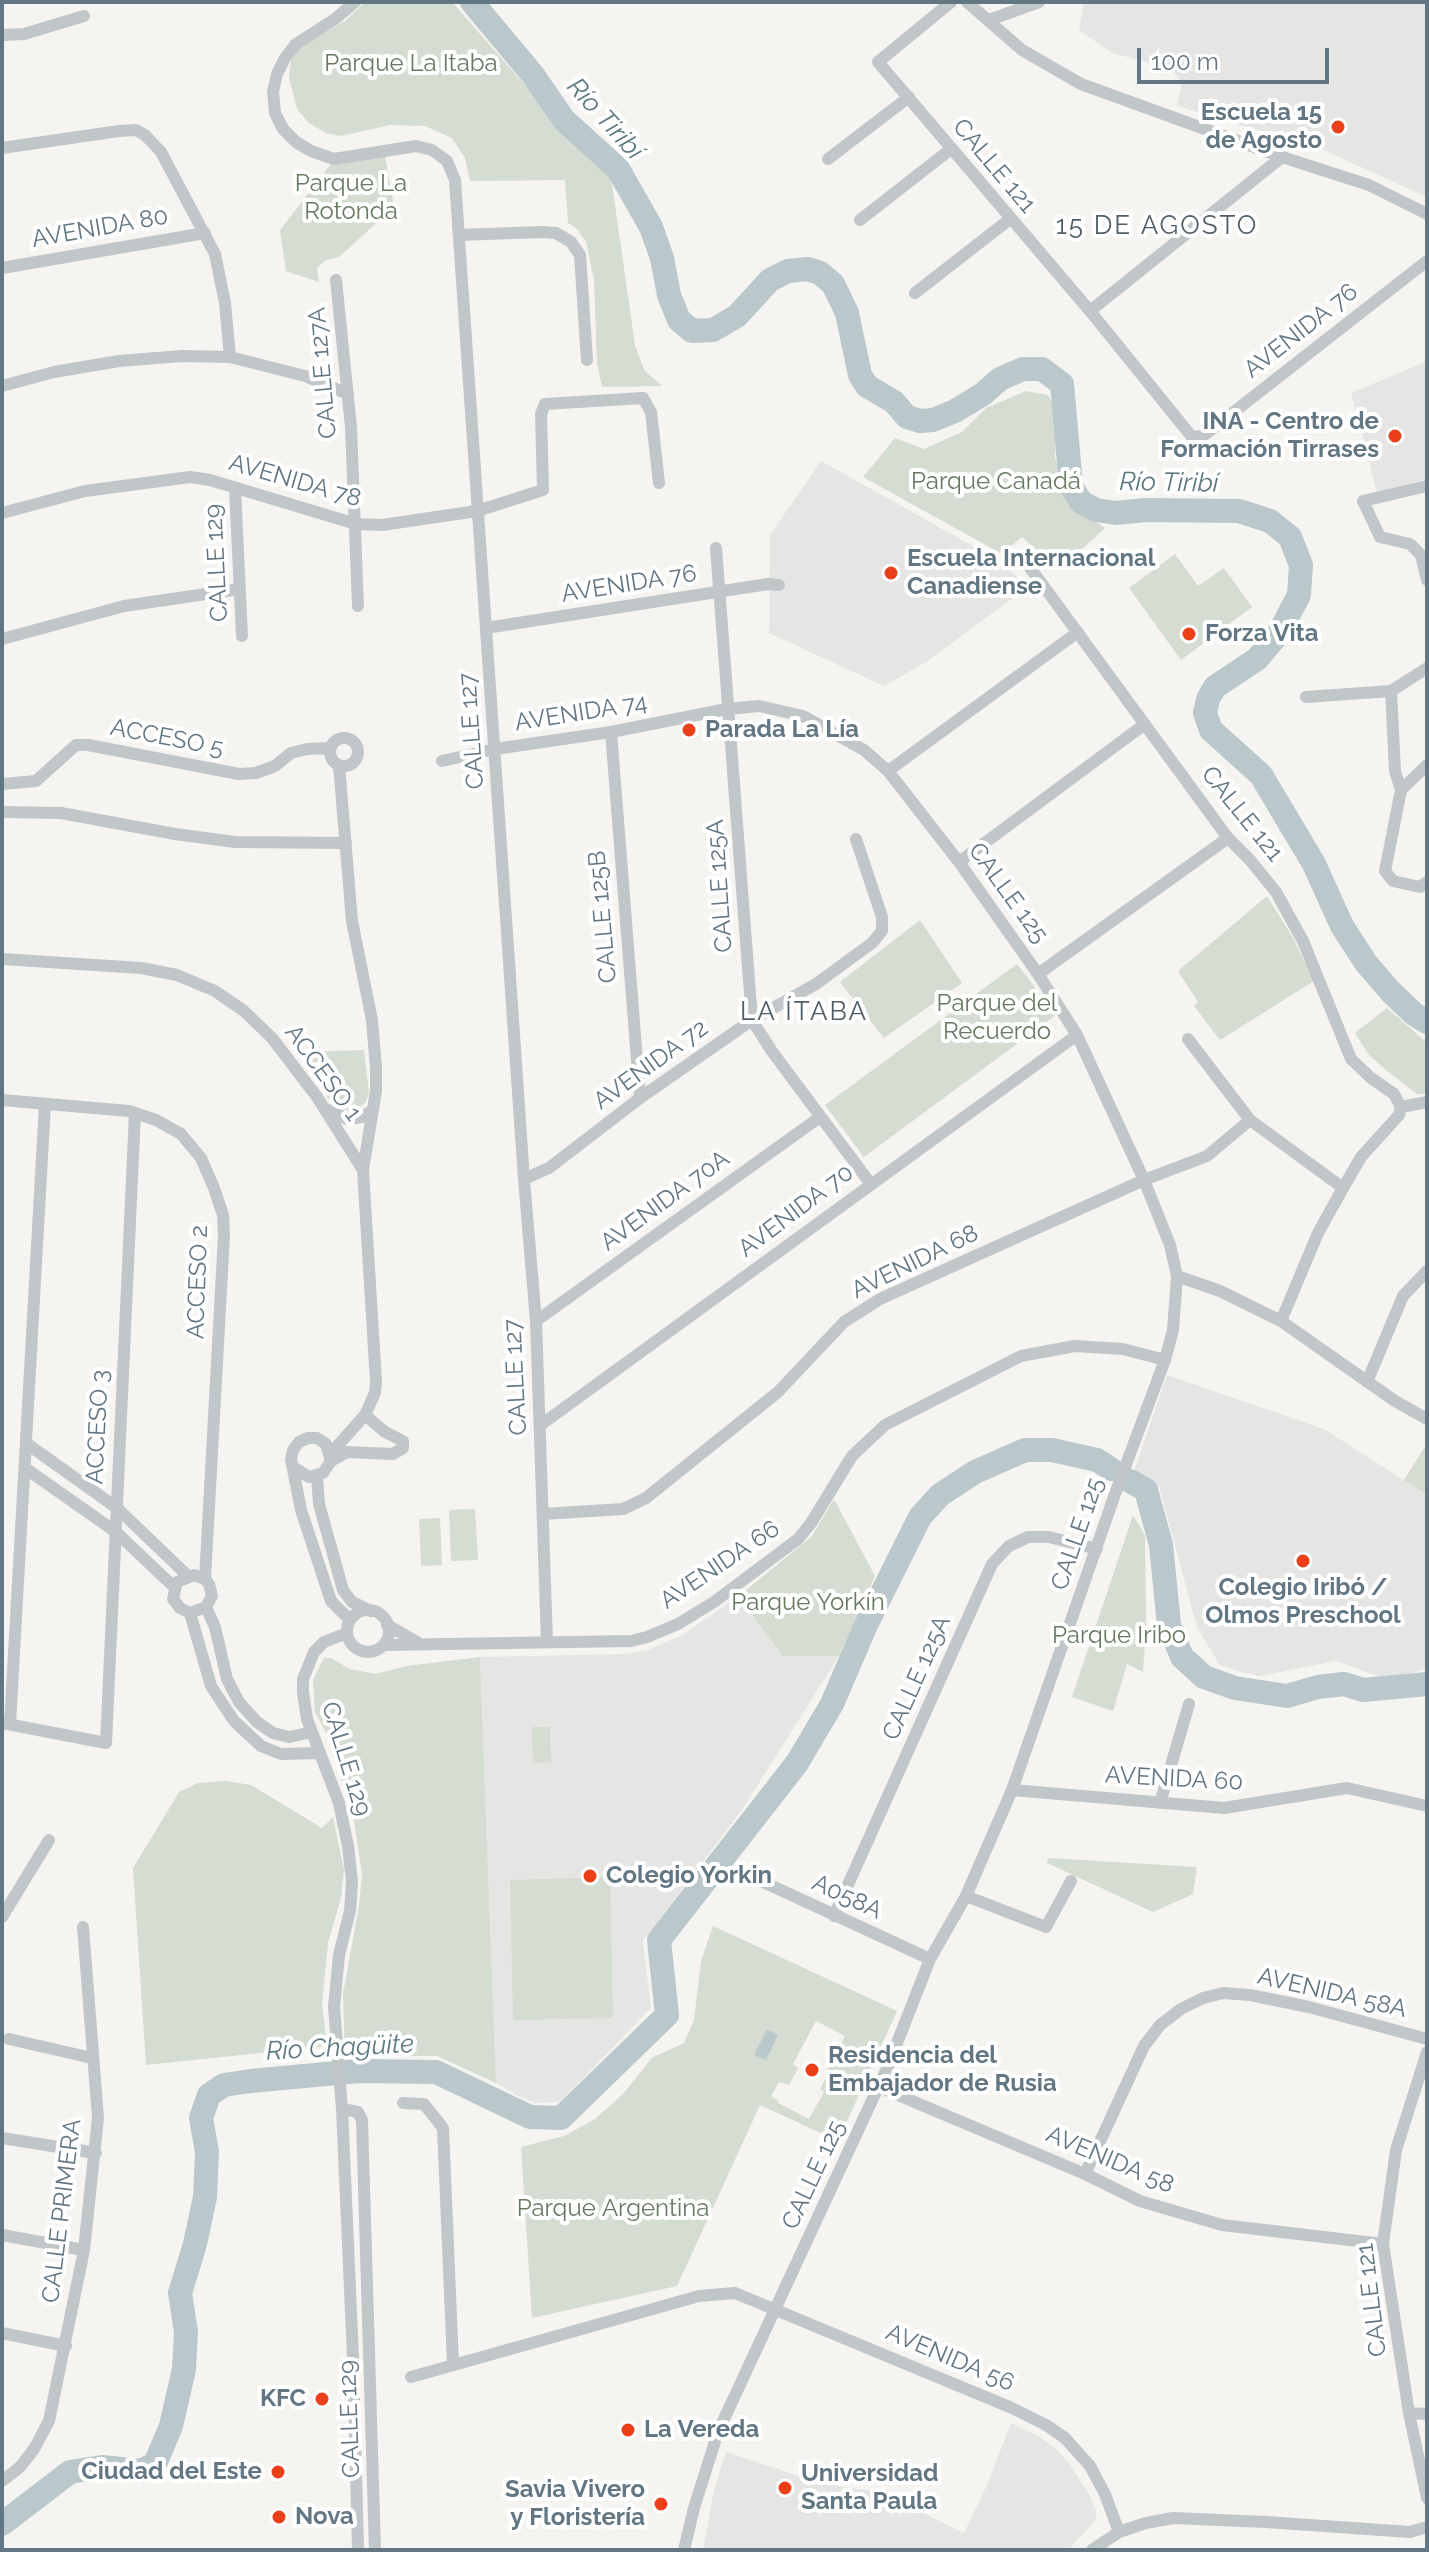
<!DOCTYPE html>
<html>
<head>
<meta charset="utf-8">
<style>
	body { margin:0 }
	#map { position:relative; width:1429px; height:2552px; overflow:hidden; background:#f5f4f0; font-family:Raleway,sans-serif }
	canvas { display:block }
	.frame { position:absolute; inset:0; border:4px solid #627683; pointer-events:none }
	.scale { position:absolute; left:1137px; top:48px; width:192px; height:36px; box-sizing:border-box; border:4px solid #627683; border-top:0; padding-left:10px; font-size:24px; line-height:28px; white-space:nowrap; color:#627683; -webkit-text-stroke:6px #fff; paint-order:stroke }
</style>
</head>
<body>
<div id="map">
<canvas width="1429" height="2552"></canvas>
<div class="frame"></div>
<div class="scale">100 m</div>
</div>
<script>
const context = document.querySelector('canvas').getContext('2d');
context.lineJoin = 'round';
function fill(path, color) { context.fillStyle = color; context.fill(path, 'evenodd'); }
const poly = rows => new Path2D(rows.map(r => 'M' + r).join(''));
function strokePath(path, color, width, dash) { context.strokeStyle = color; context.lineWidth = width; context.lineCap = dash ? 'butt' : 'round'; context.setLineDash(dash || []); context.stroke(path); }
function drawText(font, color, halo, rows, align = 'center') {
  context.font = font + ' Raleway,sans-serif'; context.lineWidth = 8; context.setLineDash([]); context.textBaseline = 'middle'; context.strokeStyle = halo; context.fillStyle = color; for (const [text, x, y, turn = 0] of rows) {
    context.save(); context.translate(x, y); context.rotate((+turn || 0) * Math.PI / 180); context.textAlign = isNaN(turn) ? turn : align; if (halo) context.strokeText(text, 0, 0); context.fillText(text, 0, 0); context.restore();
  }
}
fill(poly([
	[1084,2,1427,2,1427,197,1319,148,1177,106,1182,82,1170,68,1112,53,1079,30],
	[1427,361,1427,479,1377,492,1351,393],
	[821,461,998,560,1028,587,926,662,884,686,769,633,770,535],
	[1167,1375,1324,1429,1427,1495,1427,1669,1386,1679,1336,1661,1261,1676,1240,1672,1219,1664,1197,1627,1159,1486,1133,1474],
	[739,1596,782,1656,839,1656,742,1810,643,1941,651,2008,560,2102,536,2103,520,2097,496,2083,480,1657,625,1654,648,1650,682,1635],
	[1011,2423,1040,2437,1056,2449,1069,2463,1090,2496,1096,2511,1096,2520,1068,2550,703,2550,714,2490,726,2452,823,2484,880,2492,964,2533,987,2485]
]), '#e5e6e4');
fill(poly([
	[365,2,452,2,561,126,611,177,635,345,644,370,662,386,602,387,597,363,594,279,586,242,576,228,568,223,565,180,470,181,465,158,452,138,425,126,390,125,341,136,326,133,309,123,297,109,289,78,291,61,300,47,345,21],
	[385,156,394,207,339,257,326,260,317,268,319,282,286,271,280,230,331,164],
	[1026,391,1048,395,1057,409,1055,457,1066,500,1105,528,1059,570,1022,537,1002,554,863,477,895,438,924,449,962,432,986,408],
	[1175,554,1198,586,1224,568,1252,607,1181,660,1129,588],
	[1267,896,1293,938,1314,981,1220,1040,1194,1006,1198,1002,1178,971],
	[920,920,962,983,884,1038,840,982],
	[1017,964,1056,1015,864,1157,825,1105],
	[1387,1008,1427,1043,1427,1094,1417,1094,1386,1070,1369,1055,1355,1033],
	[364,1050,369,1092,366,1102,357,1110,349,1112,338,1107,327,1097,299,1052],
	[1427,1443,1427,1495,1404,1480],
	[834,1499,875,1576,839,1656,782,1656,739,1596,812,1536],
	[475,1509,478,1560,451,1561,449,1510],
	[1133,1515,1145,1535,1146,1628,1143,1672,1127,1664,1113,1711,1072,1697],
	[440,1518,442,1565,421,1566,419,1519],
	[480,1657,496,2083,437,2056,345,2056,343,1994,359,1906,362,1873,354,1821,337,1766,339,1749,326,1733,315,1712,313,1680,324,1658,331,1658,350,1669,375,1674,406,1666],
	[550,1727,551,1762,533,1763,532,1727],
	[226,1781,251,1785,322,1828,333,1817,344,1870,341,1898,328,1943,322,2004,327,2046,146,2065,133,1868,179,1792,198,1783],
	[1048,1858,1197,1867,1193,1894,1153,1912,1047,1863],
	[610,1877,613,2018,513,2020,510,1880],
	[713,1926,897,2011,838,2141,760,2105,677,2286,532,2318,521,2147,564,2136,595,2119,623,2094,652,2058,684,2043,694,2020,701,1961],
	[816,2021,845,2036,840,2045,844,2048,841,2054,836,2053,826,2073,837,2079,834,2084,825,2079,820,2089,824,2092,809,2119,778,2103,778,2101,771,2096,779,2082,789,2085,798,2068,793,2064]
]), '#d5dcd1');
fill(poly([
	[767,2029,778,2035,766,2060,754,2055]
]), '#bac7cb');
strokePath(poly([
	[472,2,533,75,564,120,618,169,651,227,662,258,669,295,679,320,692,331,713,330,737,316,770,280,788,271,808,269,820,273,833,284,847,313,860,375,867,386,894,402,907,417,920,421,933,420,955,411,983,394,1000,379,1023,369,1042,369,1062,384,1071,486,1081,502,1096,510,1116,513,1146,510,1239,511,1270,521,1290,537,1301,565,1299,595,1279,633,1257,659,1215,687,1208,699,1205,713,1211,730,1261,775,1314,864,1342,926,1366,963,1391,992,1414,1014,1427,1022],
	[1130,1481,1146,1490,1161,1545,1169,1625,1182,1657,1204,1677,1235,1688,1287,1696,1318,1687,1344,1684,1363,1690,1427,1684],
	[2,2524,70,2472,102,2467,141,2471,155,2464,171,2426,184,2369,186,2332,180,2293,195,2244,205,2197,207,2152,201,2118,209,2095,224,2085,251,2081,358,2071,436,2072,530,2117,561,2118,667,2015,659,1940,797,1763,832,1704,865,1627,920,1517,940,1495,975,1472,1025,1450,1052,1450,1097,1460,1111,1469]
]), '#bac7cb', 24);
strokePath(poly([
	[355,2,335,19,296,44,285,58,277,74,273,92,275,113,283,129,296,142,311,151,334,159,416,146,432,150,447,161,455,180,524,1179,536,1321,547,1642],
	[951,2,878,62,1090,311,1192,437,1203,436,1427,261],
	[967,2,1022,50,1081,84,1282,157,1369,185,1427,214],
	[989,20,1039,2],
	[2,35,24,34,84,16],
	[2,148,119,131,136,130,145,135,161,152,215,254,225,303,230,357],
	[828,159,909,97],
	[860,220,951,149],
	[459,235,542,232,556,233,571,242,580,255,587,360],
	[2,268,205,233],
	[336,280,351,427,358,606],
	[915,293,1010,219],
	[1090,311,1282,157],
	[2,386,54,372,119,361,182,356,230,357,305,376,348,394],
	[1427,486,1363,501,1380,537,1410,544,1421,555,1427,580],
	[235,488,242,636],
	[2,513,85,491,190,477,210,480,356,524,382,525,477,511,543,490,541,414,545,404,643,398,651,412,659,483],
	[716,548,752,1020,771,1050,870,1183],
	[1023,558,1228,838,1250,860,1276,892,1303,941,1351,1059,1371,1078,1394,1094,1401,1107],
	[486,628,768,584,779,585],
	[2,639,124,606,240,589],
	[1391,691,1395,771,1401,790,1385,871,1393,881,1420,887,1427,882],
	[1306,697,1391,691,1427,668],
	[611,732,640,1098],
	'330 752a14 14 0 1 1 28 0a14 14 0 1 1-28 0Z',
	[442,761,495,749,611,732,727,709,759,706,803,716,864,750,888,771,959,862,1038,974,1077,1035,1144,1180,1170,1245,1177,1276,1173,1330,1165,1360,1115,1494,1012,1790,966,1896,930,1959,888,2066,718,2432,694,2508,684,2550],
	[339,765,352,921,372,1020,376,1068,376,1091,363,1170],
	[888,771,1078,632],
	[2,784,36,781,76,745,88,745,239,774,256,773,275,766,291,753,307,749,331,748],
	[1401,790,1427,765],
	[2,812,61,813,175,834,235,842,346,843],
	[959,862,1145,724],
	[2,959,141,968,177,975,215,991,244,1011,272,1038,317,1097,363,1170,376,1382,375,1393,365,1415,331,1453],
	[1038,974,1228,838],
	[1188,1039,1250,1120,1343,1188],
	[2,1100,129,1111,156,1120,181,1134,201,1158,214,1188,223,1215,224,1236,205,1579],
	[1401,1107,1427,1102],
	[324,1108,347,1119,362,1117,373,1110],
	[524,1179,549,1168,640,1098,752,1020,816,984,872,943,882,931,882,917,856,839],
	[1177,1276,1220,1291,1281,1321,1395,1401,1427,1419],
	[536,1321,820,1117],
	[1281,1321,1318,1233,1343,1188,1361,1157,1399,1115,1401,1107],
	[1367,1382,1403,1296,1427,1271],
	[542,1424,1077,1035],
	[26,1443,117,1508,187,1575],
	[331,1461,347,1452,393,1454,403,1448,403,1441,385,1432,365,1415],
	[25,1468,116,1532,174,1587],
	[295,1468,309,1477,323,1473,331,1461,326,1444,317,1438,308,1438,299,1442,293,1450,291,1459,301,1510,331,1601,350,1620],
	[317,1476,319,1504,343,1590,352,1602,371,1611],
	[543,1514,623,1509,646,1498,778,1392,844,1322,880,1299,1144,1180,1207,1156,1250,1120],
	[206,1607,190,1613,180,1608,173,1599,177,1582,194,1575,205,1579,209,1584,212,1596,206,1607,215,1627,227,1679,239,1702,257,1722,273,1733,289,1737,312,1732],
	'347 1631a21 21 0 1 1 42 0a21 21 0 1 1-42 0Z',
	[190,1613,211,1686,234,1721,261,1746,281,1754,320,1753],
	[387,1625,417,1642],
	[347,1633,324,1642,314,1652,303,1679,303,1692,307,1719,339,1803,348,1846,352,1881,350,1911,339,1955,334,2007,342,2109,353,2357,358,2550],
	[384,1645,631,1641,647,1637,678,1624,714,1602,798,1539,811,1523,852,1456,885,1425,1021,1356,1075,1346,1123,1349,1165,1360],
	[2,1723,106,1743,135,1113],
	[10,1724,45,1104],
	[1012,1790,1224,1808,1347,1788,1427,1806],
	[1160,1803,1189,1704],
	[746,1874,930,1959],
	[966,1896,1046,1927,1071,1881],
	[834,1916,992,1564,1009,1546,1028,1537,1049,1537,1097,1549],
	[2,1917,49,1840],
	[9,2039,92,2058],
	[1427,2052,1396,2150,1383,2244,1409,2413,1427,2498],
	[879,2087,1085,2174,1140,2201,1222,2225,1383,2244],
	[403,2103,424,2104,443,2128,453,2364],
	[342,2109,358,2112,362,2120,375,2550],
	[2,2138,96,2153],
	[1085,2174,1144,2046,1160,2025,1181,2009,1203,1998,1223,1993,1250,1995,1309,2007,1427,2039],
	[2,2235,84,2250],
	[2,2333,66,2346],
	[411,2377,699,2296,735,2293,1012,2408,1046,2425,1065,2438,1090,2466,1105,2494,1119,2532],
	[1409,2413,1427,2414],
	[2,2481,20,2467,34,2449,49,2421,84,2250,98,2118,83,1927],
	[1092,2550,1119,2532,1146,2523,1173,2518,1266,2522,1410,2532,1427,2527]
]), '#c1c6c8', 12);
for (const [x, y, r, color] of [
	[1338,127,8,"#eb3f19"],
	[1395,436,8,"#eb3f19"],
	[891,573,8,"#eb3f19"],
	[1189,634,8,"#eb3f19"],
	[689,730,8,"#eb3f19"],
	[1303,1561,8,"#eb3f19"],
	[590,1876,8,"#eb3f19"],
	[812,2070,8,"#eb3f19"],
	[322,2399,8,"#eb3f19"],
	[628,2430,8,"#eb3f19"],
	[278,2472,8,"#eb3f19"],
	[785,2488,8,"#eb3f19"],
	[661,2504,8,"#eb3f19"],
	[279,2517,8,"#eb3f19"]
]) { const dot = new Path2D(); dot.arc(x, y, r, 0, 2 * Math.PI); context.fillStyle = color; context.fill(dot); strokePath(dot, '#fff', 3); }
drawText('24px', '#677a61', '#fff', [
	["Parque La Itaba",411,64],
	["Parque La",351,184],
	["Rotonda",351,212],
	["Parque Canadá",996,482],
	["Parque del",997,1004],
	["Recuerdo",997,1032],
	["Parque Yorkín",808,1603],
	["Parque Iribo",1119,1636],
	["Parque Argentina",613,2209]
]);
drawText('bold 24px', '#627683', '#fff', [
	["Escuela 15",1322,113,"right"],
	["de Agosto",1322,141,"right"],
	["INA - Centro de",1379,422,"right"],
	["Formación Tirrases",1379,450,"right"],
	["Escuela Internacional",907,559],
	["Canadiense",907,587],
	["Forza Vita",1205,634],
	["Parada La Lía",705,730],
	["Colegio Iribó /",1303,1588,"center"],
	["Olmos Preschool",1303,1616,"center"],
	["Colegio Yorkin",606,1876],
	["Residencia del",828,2056],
	["Embajador de Rusia",828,2084],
	["KFC",306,2399,"right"],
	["La Vereda",644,2430],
	["Ciudad del Este",262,2472,"right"],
	["Universidad",801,2474],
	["Santa Paula",801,2502],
	["Savia Vivero",645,2490,"right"],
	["y Floristería",645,2518,"right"],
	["Nova",295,2517]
], 'left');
drawText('24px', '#627683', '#fff', [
	["CALLE 121",994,166,50],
	["AVENIDA 80",100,228,-10],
	["AVENIDA 76",1301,331,-38],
	["CALLE 127A",323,373,-95],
	["AVENIDA 78",295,481,16],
	["CALLE 129",217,563,-93],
	["AVENIDA 76",629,584,-9],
	["AVENIDA 74",581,713,-9],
	["CALLE 127",472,731,-94],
	["ACCESO 5",167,738,11],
	["CALLE 121",1242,814,51],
	["CALLE 125A",720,886,-94],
	["CALLE 125",1008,893,54],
	["CALLE 125B",603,917,-95],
	["AVENIDA 72",651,1065,-36],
	["ACCESO 1",323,1073,54],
	["AVENIDA 70A",665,1201,-36],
	["AVENIDA 70",796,1211,-37],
	["AVENIDA 68",915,1262,-26],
	["ACCESO 2",198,1282,-88],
	["CALLE 127",516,1377,-93],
	["ACCESO 3",98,1427,-87],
	["CALLE 125",1078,1534,-71],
	["AVENIDA 66",720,1565,-34],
	["CALLE 125A",917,1678,-66],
	["CALLE 129",346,1759,73],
	["AVENIDA 60",1174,1779,3],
	["A058A",847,1897,25],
	["AVENIDA 58A",1332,1993,13],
	["AVENIDA 58",1110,2160,23],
	["CALLE 125",814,2175,-65],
	["CALLE PRIMERA",62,2211,-83],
	["CALLE 121",1372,2300,-97],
	["AVENIDA 56",950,2358,23],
	["CALLE 129",350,2419,-92]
]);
drawText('italic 26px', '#5d7980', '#fff', [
	["Río Tiribí",605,119,48],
	["Río Tiribí",1169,483,1],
	["Río Chagüite",340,2048,-3]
]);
context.letterSpacing = '2px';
drawText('26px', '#505e67', '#fff', [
	["15 DE AGOSTO",1157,226],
	["LA ÍTABA",804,1012]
]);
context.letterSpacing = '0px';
</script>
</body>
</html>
